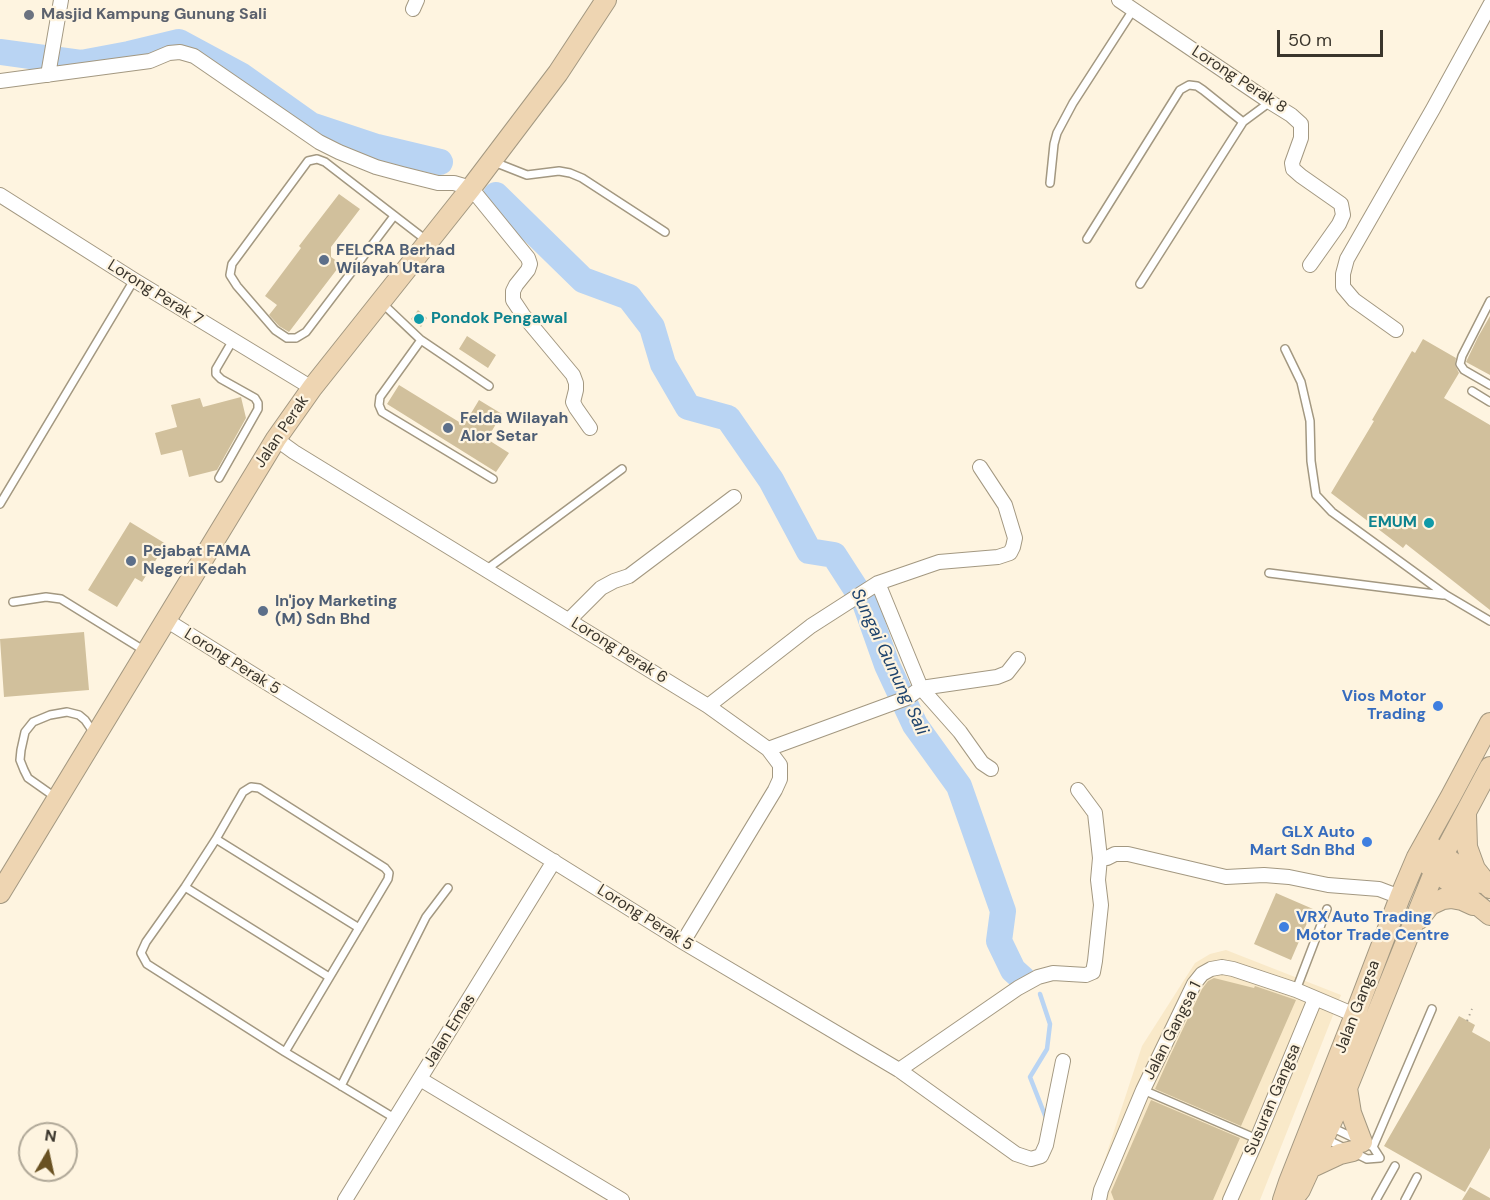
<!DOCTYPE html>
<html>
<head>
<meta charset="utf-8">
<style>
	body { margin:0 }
	#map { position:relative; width:1490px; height:1200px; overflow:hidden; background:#fef4e0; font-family:"DM Sans",sans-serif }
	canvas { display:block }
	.north { position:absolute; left:18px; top:1122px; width:60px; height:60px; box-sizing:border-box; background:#fef4e0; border:2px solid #b0a898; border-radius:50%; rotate:9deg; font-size:16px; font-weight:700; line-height:24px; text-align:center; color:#3a352c }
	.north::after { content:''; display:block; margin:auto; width:21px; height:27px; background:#695122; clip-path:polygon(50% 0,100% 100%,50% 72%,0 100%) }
	.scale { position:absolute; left:1277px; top:30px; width:106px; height:27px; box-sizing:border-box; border:3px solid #3a352c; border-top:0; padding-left:8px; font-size:18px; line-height:21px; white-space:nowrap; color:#3a352c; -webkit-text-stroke:4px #fef4e0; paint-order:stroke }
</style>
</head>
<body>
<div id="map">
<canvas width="1490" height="1200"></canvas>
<div class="north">N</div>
<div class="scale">50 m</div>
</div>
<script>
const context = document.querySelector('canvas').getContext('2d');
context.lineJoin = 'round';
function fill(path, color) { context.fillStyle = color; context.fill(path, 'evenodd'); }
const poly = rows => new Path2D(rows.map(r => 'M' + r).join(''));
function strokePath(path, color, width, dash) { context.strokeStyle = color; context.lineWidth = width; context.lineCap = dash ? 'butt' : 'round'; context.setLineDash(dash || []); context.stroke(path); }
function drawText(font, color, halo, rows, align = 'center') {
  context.font = font + ' "DM Sans",sans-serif'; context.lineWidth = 4.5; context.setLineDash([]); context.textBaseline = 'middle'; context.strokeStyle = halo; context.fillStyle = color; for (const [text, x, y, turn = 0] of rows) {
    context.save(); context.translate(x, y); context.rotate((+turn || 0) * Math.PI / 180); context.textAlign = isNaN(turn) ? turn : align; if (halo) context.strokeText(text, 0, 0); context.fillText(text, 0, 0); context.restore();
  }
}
fill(poly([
	[1226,950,1341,995,1260,1200,1095,1200,1096,1186,1142,1046,1195,963,1210,954]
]), '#f9e9c9');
strokePath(poly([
	[1040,994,1050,1024,1047,1049,1030,1077,1046,1118]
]), '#b9d4f3', 4.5);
strokePath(poly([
	[0,52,81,63,129,54,179,42,242,76,311,125,377,147,440,162],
	[496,195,583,280,629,297,652,327,663,364,688,407,728,418,771,480,809,551,834,555,865,603,887,665,915,725,959,786,1003,911,999,941,1013,970,1023,979]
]), '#b9d4f3', 26);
fill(poly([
	[339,194,360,209,331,247,331,257,341,264,289,332,279,326,269,315,277,305,265,296,301,248,299,246],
	[418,310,427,318,421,327,411,319],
	[1490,316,1490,375,1466,362,1478,337],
	[467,336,496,355,488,368,459,349],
	[1423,339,1456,358,1455,365,1459,373,1444,398,1490,425,1490,610,1406,544,1403,548,1331,493,1374,421,1372,420,1412,351,1415,353],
	[399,385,464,425,479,400,502,414,487,439,509,453,496,472,387,404],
	[241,397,246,418,217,470,189,477,182,450,161,455,155,433,177,427,171,405,200,398,203,407],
	[130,522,166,544,142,582,135,578,117,607,88,590],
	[84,632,89,690,4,697,0,639],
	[1276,893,1313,909,1291,960,1254,944],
	[1214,978,1254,988,1255,986,1296,1000,1241,1126,1155,1089,1169,1058,1202,989,1208,981],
	[1459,1016,1475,1025,1472,1032,1490,1042,1490,1148,1465,1192,1384,1146],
	[1151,1100,1240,1138,1213,1200,1114,1200,1111,1192],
	[1470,1187,1490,1198,1490,1200,1462,1200]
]), '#d1c09c');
const lane = poly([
	[494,162,527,175,559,171,570,173,582,178,665,232],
	[1050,183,1054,144,1057,133,1073,103,1133,10],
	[394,216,306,332,296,338,287,338,275,330,237,286,230,275,232,264,308,161,317,159,325,162,426,240],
	[1087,239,1180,90,1189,85,1197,86,1203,90,1243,122],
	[1140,284,1243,122,1270,102],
	[1490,301,1462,356,1460,364,1464,370,1490,385],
	[381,302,421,340,380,397,379,405,382,412,493,479],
	[421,340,489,386],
	[1285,349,1301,382,1310,421,1311,461,1316,495,1332,512,1446,595,1490,621],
	[1472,391,1490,402],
	[219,478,258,409,258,403,255,398,221,379,216,374,216,369,233,340],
	[0,504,134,280],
	[487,569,622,469],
	[1269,573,1443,595],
	[13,602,46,597,61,599,145,651],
	[55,797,28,778,24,770,20,760,21,750,25,732,33,722,50,715,67,712,79,715,85,720,94,733],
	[216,839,359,928],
	[185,887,329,977],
	[1296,990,1327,909],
	[285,1052,388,879,389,873,385,868,259,788,251,787,243,792,216,839,185,887,146,942,141,953,147,964,285,1052,396,1119],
	[341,1086,426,917,448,888],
	[1143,1090,1257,1139],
	[1326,1139,1367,1159,1380,1158,1373,1147,1331,1127],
	[1373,1147,1432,1009],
	[1376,1200,1395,1166],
	[1405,1200,1417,1177]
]);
const street = poly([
	[1119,0,1270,102,1291,115,1301,124,1301,138,1292,163,1293,169,1301,176,1341,204,1343,215,1339,224,1310,265],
	[413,9,417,0],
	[48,75,61,0],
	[0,81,150,61,169,53,180,52,194,56,319,142,339,152,376,167,402,174,438,183,454,183,471,188,528,258,530,264,528,270,516,285,513,291,513,300,523,315,573,375,576,383,576,390,573,402,576,408,590,428],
	[0,195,134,280,312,388],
	[1396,330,1354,300,1343,287,1343,274,1347,259,1433,109,1490,5],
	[276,439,294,452,708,706,768,749,780,765,780,779,775,790,683,942],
	[878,583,921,688,960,732,982,763,991,769],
	[166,620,683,942,899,1070,1016,1154,1031,1159,1041,1156,1046,1145,1063,1061],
	[569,620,601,588,614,581,629,576,734,497],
	[708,706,811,626,878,583,939,562,998,557,1010,553,1013,547,1015,538,1005,505,980,467],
	[768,749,907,698,921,688,997,677,1007,673,1018,659],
	[1078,790,1095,813,1100,858],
	[899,1070,1018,988,1038,977,1053,973,1086,975,1093,972,1095,961,1101,905,1098,880,1100,858,1107,858,1115,854,1128,854,1226,877,1264,875,1289,877,1328,885,1379,889,1400,897],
	[420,1079,622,1200],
	[345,1200,554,861],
	[1099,1200,1101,1190,1143,1090,1194,984,1202,974,1211,969,1222,967,1233,969,1296,990,1355,1015],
	[1230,1200,1257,1139,1315,999]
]);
const secondary = poly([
	[1466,814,1467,847,1475,869,1490,888],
	[1432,847,1481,883],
	[1427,864,1490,915],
	[0,893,276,439,312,388,471,188,558,73,606,0],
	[1419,919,1430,905,1443,899,1451,898,1462,900,1473,905],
	[1347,1088,1351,1113,1362,1142],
	[1310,1168,1340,1154,1353,1151],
	[1283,1200,1289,1182,1355,1015,1400,897,1417,857,1451,796,1490,723],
	[1292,1200,1300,1190,1347,1088,1435,870,1490,767]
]);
strokePath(lane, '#a39881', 10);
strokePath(street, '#a39881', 16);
strokePath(secondary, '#a39881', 22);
strokePath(poly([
	[1467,1021,1472,1009]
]), '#aaa292', 2, [1.5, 4.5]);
strokePath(lane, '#fff', 7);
strokePath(street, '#fff', 14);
strokePath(secondary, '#eed5b2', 20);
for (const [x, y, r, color] of [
	[29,15,6,"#6b7280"],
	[324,260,6,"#5c6f8a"],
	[419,319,6,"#0f9aa8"],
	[448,428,6,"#5c6f8a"],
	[1429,523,6,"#0f9aa8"],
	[131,561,6,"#5c6f8a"],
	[263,611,6,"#5c6f8a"],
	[1438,706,6,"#3f7fe0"],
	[1367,842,6,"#3f7fe0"],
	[1284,927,6,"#3f7fe0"]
]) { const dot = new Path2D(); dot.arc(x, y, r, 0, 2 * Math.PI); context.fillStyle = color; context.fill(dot); strokePath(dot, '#fef4e0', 2); }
drawText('bold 16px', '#5b616d', '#fef4e0', [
	["Masjid Kampung Gunung Sali",41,15]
], 'left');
drawText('16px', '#3a352c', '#fef4e0', [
	["Lorong Perak 8",1239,80,33],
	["Lorong Perak 7",155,293,32],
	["Jalan Perak",282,432,-56],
	["Lorong Perak 6",619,651,32],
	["Lorong Perak 5",232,662,32],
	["Lorong Perak 5",645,918,32],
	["Jalan Gangsa",1358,1007,-69],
	["Jalan Emas",450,1031,-58],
	["Jalan Gangsa 1",1173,1031,-63],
	["Susuran Gangsa",1273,1100,-67]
]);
drawText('bold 16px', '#4e5e75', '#fef4e0', [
	["FELCRA Berhad",336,251],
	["Wilayah Utara",336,269],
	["Felda Wilayah",460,419],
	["Alor Setar",460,437],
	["Pejabat FAMA",143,552],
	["Negeri Kedah",143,570],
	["In'joy Marketing",275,602],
	["(M) Sdn Bhd",275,620]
], 'left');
drawText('bold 16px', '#0d838f', '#fef4e0', [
	["Pondok Pengawal",431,319],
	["EMUM",1417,523,"right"]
], 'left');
drawText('bold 16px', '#366cbe', '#fef4e0', [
	["Vios Motor",1426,697],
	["Trading",1426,715],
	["GLX Auto",1355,833],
	["Mart Sdn Bhd",1355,851],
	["VRX Auto Trading",1296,918,"left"],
	["Motor Trade Centre",1296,936,"left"]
], 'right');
drawText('italic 18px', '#1f446d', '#fef4e0', [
	["Sungai Gunung Sali",889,662,65]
]);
</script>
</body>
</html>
